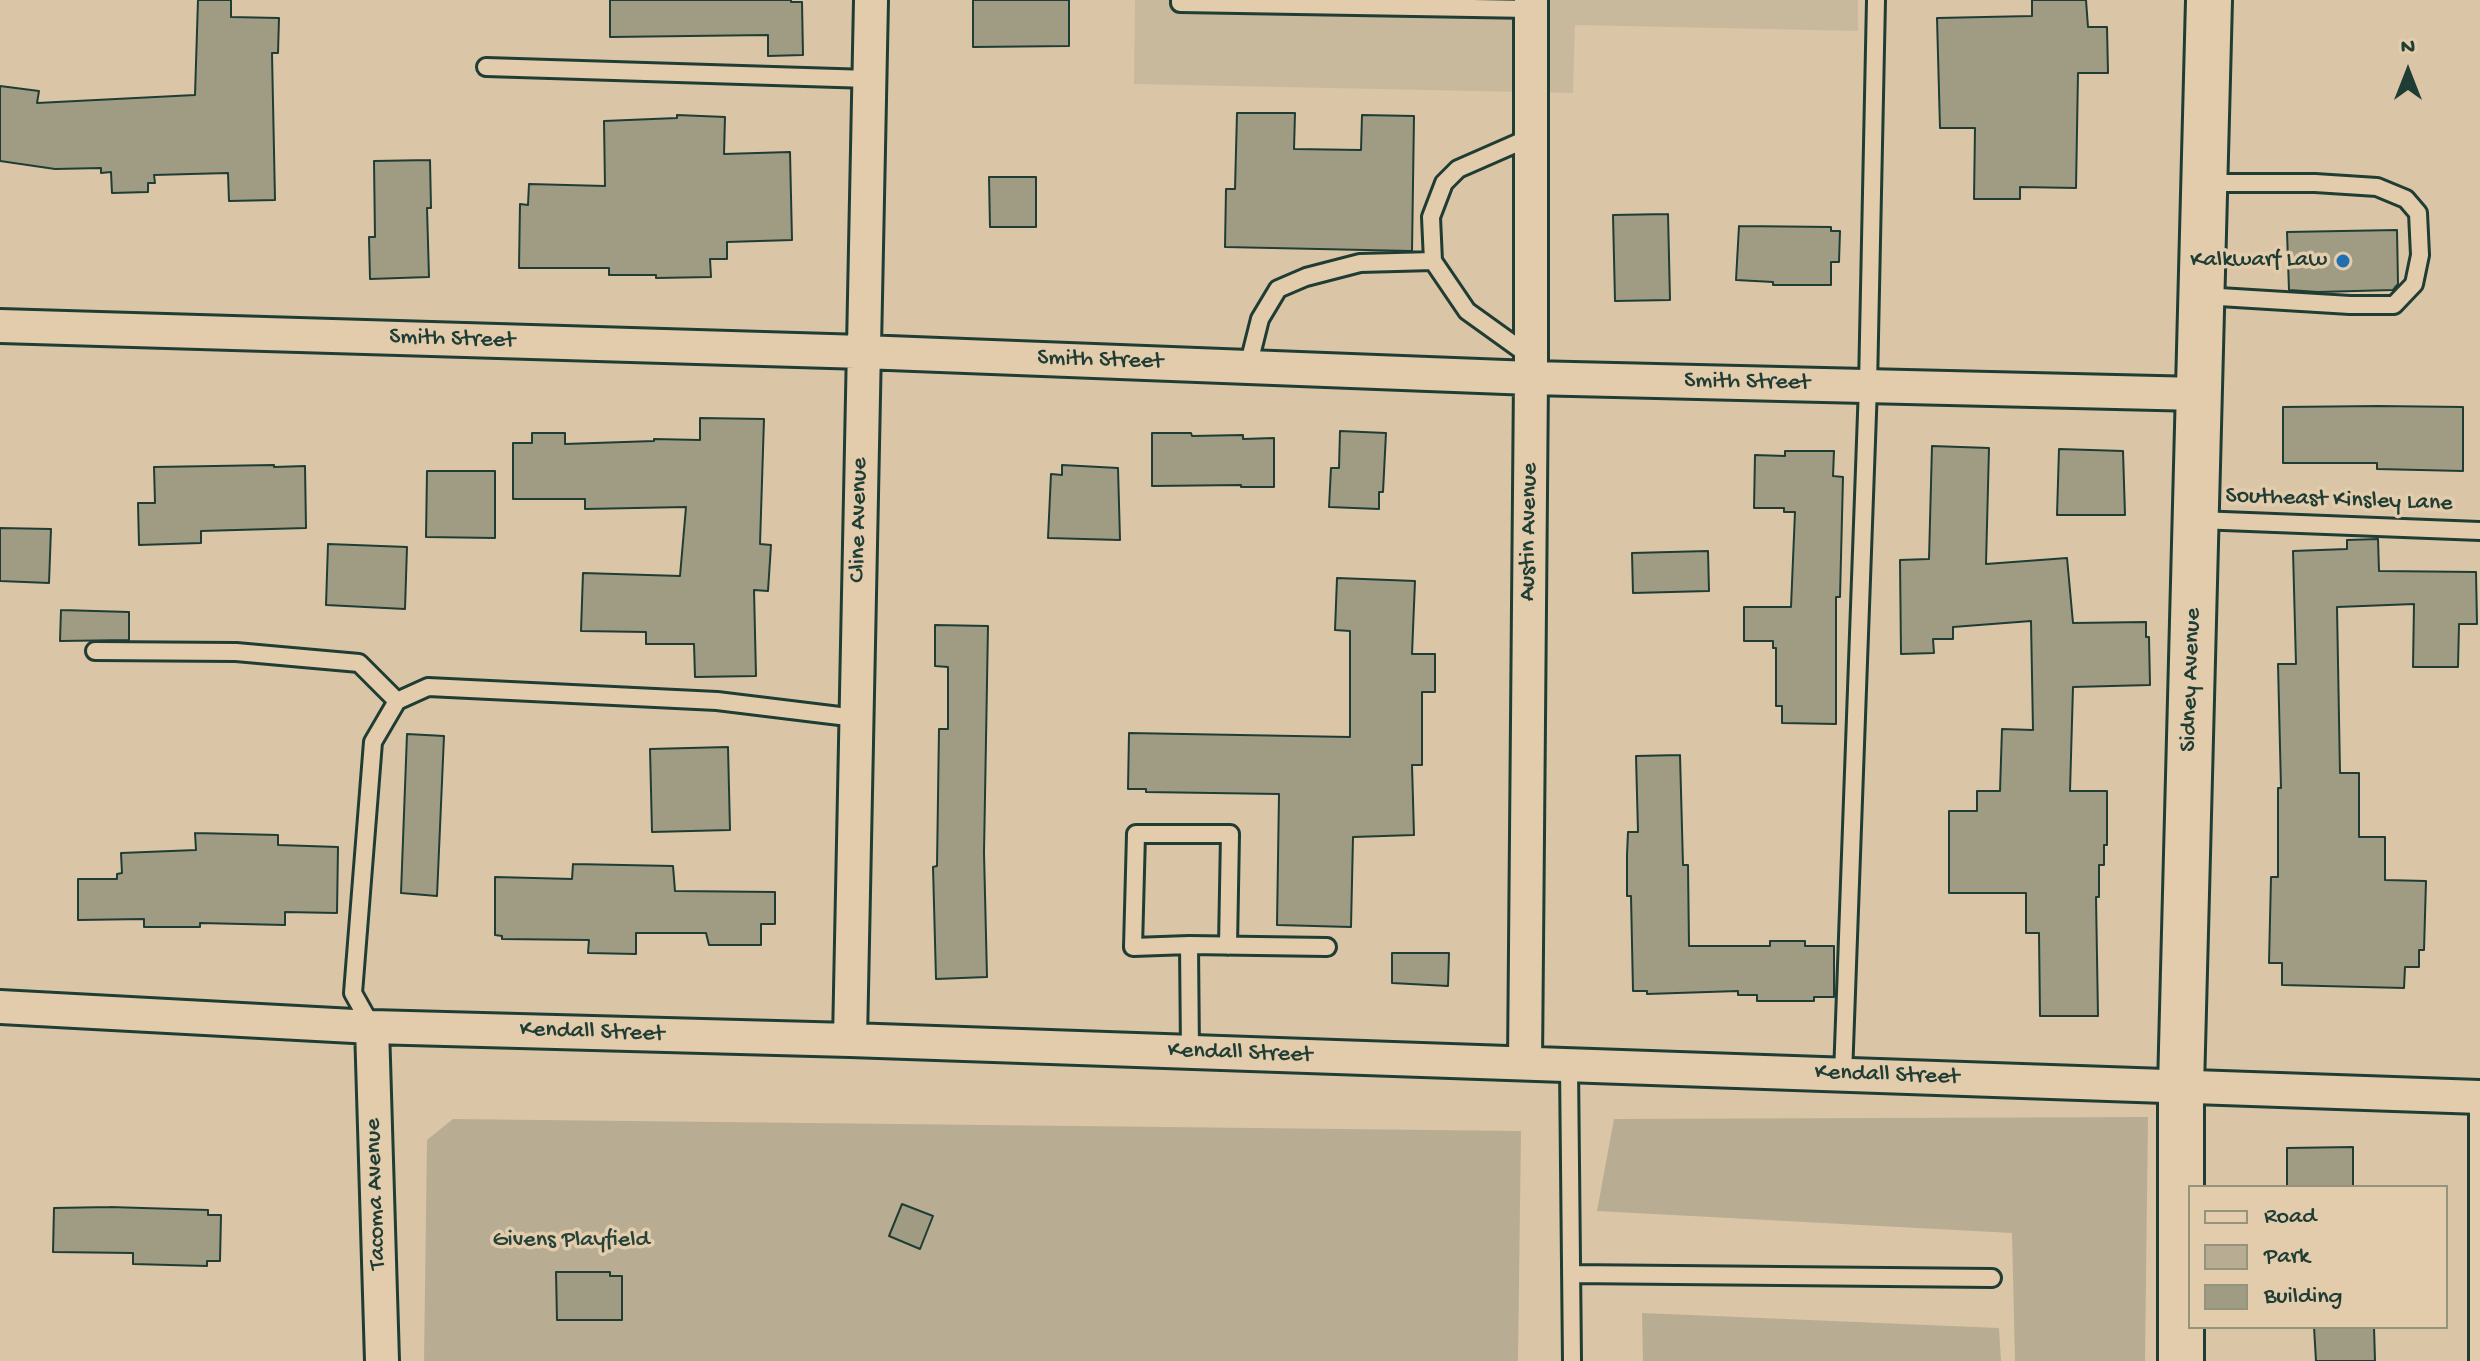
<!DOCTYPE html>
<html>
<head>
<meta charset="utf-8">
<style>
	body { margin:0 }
	#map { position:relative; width:2480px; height:1361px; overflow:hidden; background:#dac6a7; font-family:"Gochi Hand",sans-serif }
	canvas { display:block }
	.legend { position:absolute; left:2188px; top:1185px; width:260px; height:144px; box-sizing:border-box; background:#e2ccac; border:2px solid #94937c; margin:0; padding:10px 14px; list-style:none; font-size:24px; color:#1f3d34 }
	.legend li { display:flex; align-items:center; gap:16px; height:40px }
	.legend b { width:40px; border:2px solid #94937c }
	.north { position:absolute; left:2368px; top:32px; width:80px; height:80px; -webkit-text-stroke:6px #e2ccac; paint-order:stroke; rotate:0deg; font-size:22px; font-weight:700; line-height:32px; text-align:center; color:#1f3d34 }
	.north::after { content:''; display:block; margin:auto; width:28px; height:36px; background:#1f3d34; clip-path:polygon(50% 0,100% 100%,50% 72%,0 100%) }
</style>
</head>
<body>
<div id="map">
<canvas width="2480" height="1361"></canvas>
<ul class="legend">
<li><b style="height:10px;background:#e2ccac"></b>Road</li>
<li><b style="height:22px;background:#b8ad92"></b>Park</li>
<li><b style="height:22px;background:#a09c83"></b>Building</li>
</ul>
<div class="north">N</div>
</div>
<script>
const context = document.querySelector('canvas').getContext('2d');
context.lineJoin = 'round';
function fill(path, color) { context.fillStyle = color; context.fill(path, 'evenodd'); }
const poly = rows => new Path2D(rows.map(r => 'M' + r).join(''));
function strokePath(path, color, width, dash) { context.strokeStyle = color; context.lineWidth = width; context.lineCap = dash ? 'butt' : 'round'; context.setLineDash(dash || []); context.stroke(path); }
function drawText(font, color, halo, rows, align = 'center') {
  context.font = font + ' "Gochi Hand",sans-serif'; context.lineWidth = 7; context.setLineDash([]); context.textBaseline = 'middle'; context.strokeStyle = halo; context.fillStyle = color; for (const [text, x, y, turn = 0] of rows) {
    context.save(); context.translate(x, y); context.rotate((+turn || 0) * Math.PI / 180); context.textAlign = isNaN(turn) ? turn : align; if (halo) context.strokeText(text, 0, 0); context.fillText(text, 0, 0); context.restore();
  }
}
fill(poly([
	[1135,0,1858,0,1858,31,1575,25,1573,93,1134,84]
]), '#c9b99c');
fill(poly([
	[2148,1117,2145,1361,2015,1361,2012,1233,1597,1211,1614,1119],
	[453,1119,1521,1131,1518,1361,424,1361,427,1140],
	[1642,1313,1999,1328,2001,1361,1643,1361]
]), '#b8ad92');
const building = poly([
	[198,0,231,0,231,17,279,18,278,53,272,53,275,200,229,201,228,173,154,175,155,183,148,183,148,192,112,193,111,172,101,173,101,168,55,169,0,161,0,86,39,91,37,103,195,95,198,0],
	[610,0,791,0,791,2,802,2,803,55,768,56,768,35,610,37,610,0],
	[973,0,1069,0,1069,46,973,47,973,0],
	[2032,0,2086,0,2088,27,2107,27,2108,73,2078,73,2076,188,2020,187,2020,199,1974,199,1975,128,1940,128,1937,18,2032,16,2032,0],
	[1237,113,1295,113,1294,149,1361,150,1362,115,1414,116,1412,251,1225,247,1226,189,1235,189,1237,113],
	[677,115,725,117,724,154,790,152,792,240,727,242,727,259,710,259,711,277,656,278,656,275,609,275,609,268,519,268,520,204,528,205,529,184,605,186,604,121,677,118,677,115],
	[430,160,431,208,427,208,429,277,370,279,369,237,375,237,374,161,430,160],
	[989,177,1036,177,1036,227,990,227,989,177],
	[1668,214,1670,300,1615,301,1613,215,1668,214],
	[1739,226,1831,227,1831,231,1840,231,1839,262,1831,262,1831,285,1773,285,1773,282,1736,280,1739,226],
	[2397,230,2398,284,2393,290,2318,292,2289,290,2287,232,2397,230],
	[2378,406,2463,407,2463,471,2377,469,2377,463,2283,463,2283,407,2378,406],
	[700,418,764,419,760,544,771,545,768,591,754,590,756,676,695,677,694,644,646,644,646,632,581,631,583,573,680,576,686,507,585,509,585,499,513,499,513,443,532,443,532,433,565,433,565,444,654,441,654,439,700,440,700,418],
	[1340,431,1386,433,1383,492,1379,492,1379,509,1329,507,1331,468,1339,468,1340,431],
	[1152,433,1191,433,1192,436,1243,435,1243,439,1274,438,1274,487,1241,487,1241,485,1152,486,1152,433],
	[1932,446,1989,448,1986,564,2067,558,2073,623,2146,622,2146,637,2149,637,2150,685,2073,687,2070,791,2107,791,2107,845,2104,845,2104,865,2099,865,2099,897,2096,897,2098,1016,2040,1016,2039,933,2026,933,2026,893,1949,893,1949,811,1977,811,1977,791,2000,791,2002,729,2033,730,2031,621,1953,627,1953,639,1933,639,1934,653,1901,654,1900,560,1929,559,1932,446],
	[2059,449,2123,451,2125,515,2057,515,2059,449],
	[1785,451,1834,451,1833,476,1843,477,1840,597,1836,597,1836,724,1782,723,1782,706,1776,706,1776,648,1773,648,1773,641,1744,641,1744,607,1791,607,1795,512,1784,512,1784,508,1754,508,1755,455,1785,456,1785,451],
	[274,465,274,467,305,466,306,528,201,531,201,543,139,545,138,503,155,503,154,467,274,465],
	[1062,465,1118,468,1120,540,1048,538,1051,474,1062,475,1062,465],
	[427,471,495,471,495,538,426,537,427,471],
	[0,528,51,529,49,583,0,581,0,528],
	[2378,539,2379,571,2476,572,2477,624,2459,624,2458,667,2413,667,2414,604,2337,607,2340,773,2359,773,2359,837,2385,837,2385,880,2426,881,2424,950,2419,950,2419,967,2405,967,2404,988,2282,985,2282,963,2269,963,2271,877,2278,877,2278,788,2281,788,2278,664,2296,664,2293,551,2347,549,2347,540,2378,539],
	[328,544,407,547,405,609,326,605,328,544],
	[1708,551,1709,591,1633,593,1632,553,1708,551],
	[1337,578,1415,581,1412,654,1435,654,1435,692,1422,692,1422,765,1412,765,1414,835,1353,837,1351,927,1277,925,1279,794,1146,792,1146,789,1128,789,1129,733,1350,737,1350,631,1335,630,1337,578],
	[61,610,129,612,129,640,60,641,61,610],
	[935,625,988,626,984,853,987,977,936,979,933,867,937,866,939,729,948,729,948,667,935,666,935,625],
	[407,734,444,736,437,896,401,893,407,734],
	[728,747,730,830,652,832,650,749,728,747],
	[1680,755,1683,865,1688,865,1689,946,1770,946,1770,941,1805,941,1805,946,1834,946,1834,997,1814,997,1814,1001,1757,1001,1757,995,1738,995,1738,991,1647,994,1647,991,1633,991,1631,896,1627,896,1627,855,1628,832,1638,832,1636,756,1680,755],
	[195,833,278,835,278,845,338,847,337,913,285,912,285,925,200,923,200,927,144,927,144,919,78,920,78,879,117,879,117,874,122,873,121,853,196,850,195,833],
	[573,864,673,866,675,891,775,892,775,924,761,924,761,945,709,945,706,933,636,933,636,954,588,953,589,940,502,939,502,936,495,935,495,877,572,879,573,864],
	[1392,953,1449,953,1448,986,1392,983,1392,953],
	[2353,1147,2353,1187,2287,1187,2287,1148,2353,1147],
	[902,1204,933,1216,920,1249,889,1236,902,1204],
	[110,1207,208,1210,208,1215,221,1215,220,1261,207,1261,207,1266,133,1264,133,1253,53,1252,54,1208,110,1207],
	[556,1272,610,1272,610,1276,622,1276,622,1320,557,1320,556,1272],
	[2314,1327,2374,1327,2375,1361,2316,1361,2314,1327]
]);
fill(building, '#a09c83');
strokePath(building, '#1f3d34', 2);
const service = poly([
	[1180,0,1180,3,1531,9],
	[486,67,869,79],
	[1531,137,1458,169,1444,183,1431,217,1433,261,1467,311,1531,357],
	[2203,296,2350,305,2394,305,2414,284,2420,255,2418,213,2406,199,2377,187,2315,183,2206,183],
	[1248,367,1260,319,1278,289,1306,277,1360,263,1433,261],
	[2198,520,2480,531],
	[95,651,236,652,359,663,397,701],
	[1189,945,1133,947,1136,834,1230,834,1228,946],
	[372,1027,353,993,373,742,397,701,428,687,717,701,856,718],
	[1190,1052,1189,945,1327,947],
	[1569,1066,1572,1361],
	[1843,1075,1868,386,1876,0],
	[2478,1097,2478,1361],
	[1571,1274,1992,1278]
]);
const minor = poly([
	[0,326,863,352,1531,378,2199,394],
	[0,1007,372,1027,850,1040,2480,1097],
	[372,1027,382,1361],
	[850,1040,871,0],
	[1525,1063,1531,378,1531,0]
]);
const secondary = poly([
	[2181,1361,2181,1087,2209,0]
]);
strokePath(service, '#1f3d34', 22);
strokePath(minor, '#1f3d34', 38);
strokePath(secondary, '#1f3d34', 50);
strokePath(service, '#e2ccac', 16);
strokePath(minor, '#e2ccac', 32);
strokePath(secondary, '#e2ccac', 44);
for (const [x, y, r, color] of [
	[2343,261,8,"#1f6fb2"]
]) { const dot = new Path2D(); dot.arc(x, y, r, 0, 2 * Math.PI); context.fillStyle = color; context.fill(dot); strokePath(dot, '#e2ccac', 3); }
drawText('24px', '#1f3d34', '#e2ccac', [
	["Kalkwarf Law",2327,261]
], 'right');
drawText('24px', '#1f3d34', '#e2ccac', [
	["Smith Street",452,340,2],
	["Smith Street",1100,361,2],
	["Smith Street",1747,383,1],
	["Southeast Kinsley Lane",2339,501,2],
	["Cline Avenue",860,520,-89],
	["Austin Avenue",1530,532,-89],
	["Sidney Avenue",2192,680,-88],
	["Kendall Street",592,1033,2],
	["Kendall Street",1240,1054,2],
	["Kendall Street",1887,1076,2],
	["Tacoma Avenue",377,1194,-92]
]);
drawText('24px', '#274339', '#e2ccac', [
	["Givens Playfield",571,1241]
]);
</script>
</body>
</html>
